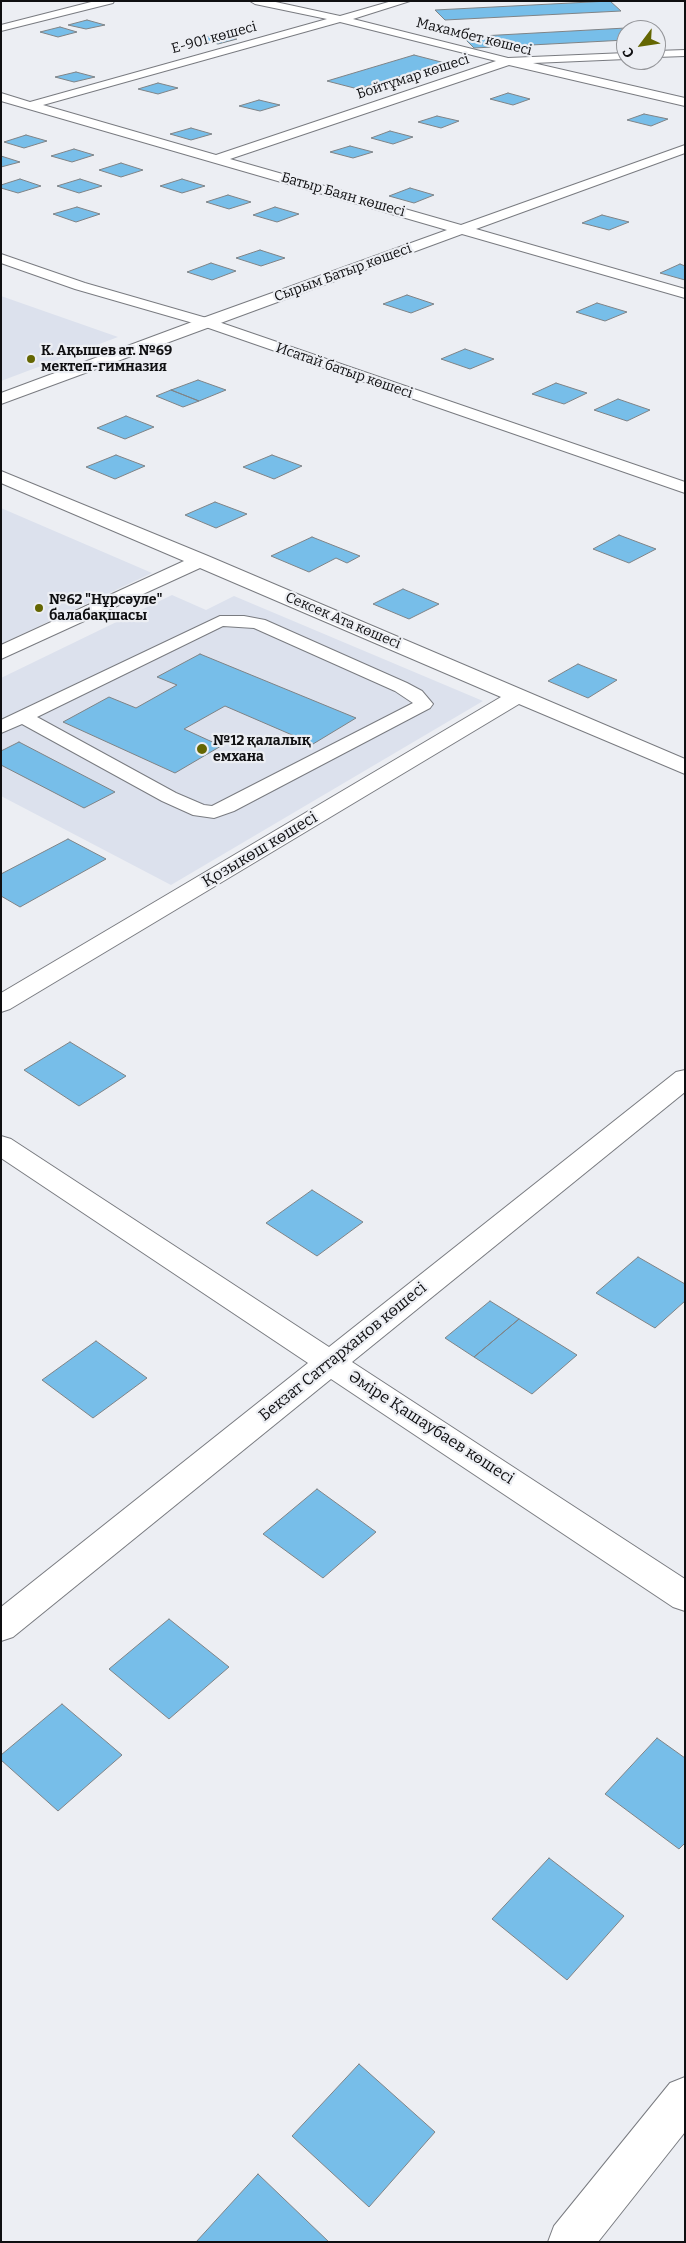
<!DOCTYPE html>
<html>
<head>
<meta charset="utf-8">
<style>
	body { margin:0 }
	#map { position:relative; width:686px; height:2243px; overflow:hidden; background:#eceef3; font-family:Bitter,serif }
	canvas { display:block }
	.frame { position:absolute; inset:0; border:2px solid #0f0f11; pointer-events:none }
	.north { position:absolute; left:616px; top:20px; width:50px; height:50px; box-sizing:border-box; background:#eceef3; border:1px solid #949599; border-radius:50%; rotate:239deg; font-size:14px; font-weight:700; line-height:20px; text-align:center; color:#0f0f11 }
	.north::after { content:''; display:block; margin:auto; width:18px; height:22px; background:#646602; clip-path:polygon(50% 0,100% 100%,50% 72%,0 100%) }
</style>
</head>
<body>
<div id="map">
<canvas width="686" height="2243"></canvas>
<div class="frame"></div>
<div class="north">С</div>
</div>
<script>
const context = document.querySelector('canvas').getContext('2d');
context.lineJoin = 'round';
function fill(path, color) { context.fillStyle = color; context.fill(path, 'evenodd'); }
const poly = rows => new Path2D(rows.map(r => 'M' + r).join(''));
function strokePath(path, color, width, dash) { context.strokeStyle = color; context.lineWidth = width; context.lineCap = dash ? 'butt' : 'round'; context.setLineDash(dash || []); context.stroke(path); }
function drawText(font, color, halo, rows, align = 'center') {
  context.font = font + ' Bitter,serif'; context.lineWidth = 4.5; context.setLineDash([]); context.textBaseline = 'middle'; context.strokeStyle = halo; context.fillStyle = color; for (const [text, x, y, turn = 0] of rows) {
    context.save(); context.translate(x, y); context.rotate((+turn || 0) * Math.PI / 180); context.textAlign = isNaN(turn) ? turn : align; if (halo) context.strokeText(text, 0, 0); context.fillText(text, 0, 0); context.restore();
  }
}
fill(poly([
	[1,296,118,337,1,381],
	[1,508,152,573,1,644],
	[172,595,206,610,234,596,483,701,171,885,1,796,1,678]
]), '#dce1ed');
const building = poly([
	[610,1,621,11,445,20,435,10,610,1],
	[87,20,105,25,86,29,68,25,87,20],
	[60,27,77,32,58,37,40,32,60,27],
	[644,27,647,30,626,30,626,40,474,48,463,37,644,27],
	[217,34,237,39,218,44,199,39,217,34],
	[414,55,445,63,358,89,327,81,414,55],
	[76,72,95,77,74,82,55,77,76,72],
	[158,83,178,88,158,94,138,89,158,83],
	[508,93,530,99,513,105,490,99,508,93],
	[259,100,280,105,260,111,239,106,259,100],
	[644,114,668,119,651,126,627,120,644,114],
	[437,116,459,121,441,128,418,122,437,116],
	[191,128,212,134,191,140,170,134,191,128],
	[390,131,413,137,393,144,371,138,390,131],
	[26,135,47,141,24,148,4,142,26,135],
	[350,146,373,152,353,158,330,152,350,146],
	[74,149,94,155,72,162,51,156,74,149],
	[1,156,20,162,1,167,1,156],
	[121,163,143,170,121,177,99,170,121,163],
	[20,179,41,186,18,193,1,188,1,185,20,179],
	[80,179,102,186,79,193,57,186,80,179],
	[182,179,205,186,182,193,160,186,182,179],
	[410,188,434,195,414,203,389,196,410,188],
	[228,195,251,202,229,209,206,202,228,195],
	[77,207,100,214,76,222,53,214,77,207],
	[275,207,299,214,277,222,253,215,275,207],
	[602,215,629,222,609,230,582,223,602,215],
	[260,250,285,258,261,266,236,258,260,250],
	[211,263,236,271,212,280,187,272,211,263],
	[680,264,685,266,685,280,660,273,680,264],
	[407,295,434,304,411,313,383,304,407,295],
	[597,303,627,312,605,321,576,312,597,303],
	[465,349,494,359,470,369,441,359,465,349],
	[198,380,226,390,199,401,171,390,198,380],
	[556,383,587,393,564,404,532,394,556,383],
	[171,390,199,401,183,407,156,396,171,390],
	[618,399,650,410,627,421,594,410,618,399],
	[126,416,154,427,125,439,97,428,126,416],
	[116,455,145,466,115,479,86,467,116,455],
	[272,455,302,466,274,479,243,467,272,455],
	[215,502,247,514,216,528,185,515,215,502],
	[619,535,656,549,629,563,593,549,619,535],
	[312,537,360,556,347,563,336,558,309,572,271,556,312,537],
	[403,589,439,604,409,619,373,604,403,589],
	[200,654,356,718,313,744,225,706,184,729,221,746,175,773,63,722,109,697,136,708,177,685,157,677,200,654],
	[578,664,617,680,588,698,548,681,578,664],
	[19,742,115,792,84,808,1,765,1,751,19,742],
	[68,839,106,859,20,907,1,896,1,874,68,839],
	[70,1042,126,1076,79,1106,24,1070,70,1042],
	[312,1190,363,1222,317,1256,266,1223,312,1190],
	[638,1257,685,1284,685,1301,655,1328,596,1293,638,1257],
	[490,1301,519,1319,474,1357,445,1338,490,1301],
	[519,1319,577,1355,532,1394,474,1357,519,1319],
	[96,1341,147,1378,93,1418,42,1380,96,1341],
	[317,1489,376,1532,323,1578,263,1534,317,1489],
	[169,1619,229,1667,169,1719,109,1669,169,1619],
	[62,1704,122,1755,58,1811,1,1760,1,1755,62,1704],
	[657,1738,685,1758,685,1843,679,1849,605,1794,657,1738],
	[549,1858,624,1916,567,1980,492,1919,549,1858],
	[359,2064,435,2132,369,2207,292,2136,359,2064],
	[258,2174,329,2242,196,2242,258,2174]
]);
fill(building, '#77bee9');
strokePath(building, '#7f8386', 1);
const service = poly([
	[220,616,244,616,265,620,407,683,422,691,433,704,430,708,234,811,214,818,193,815,162,801,22,724,1,733,1,720,220,616],
	[223,626,254,628,395,691,413,703,212,806,204,805,176,793,37,717,223,626]
]);
const minor = poly([
	[95,1,114,1,113,3,1,31,1,25,95,1],
	[250,1,271,1,340,16,392,1,410,1,353,19,508,58,626,53,626,59,533,63,685,98,685,106,509,65,230,159,461,225,685,145,685,153,476,229,685,289,685,298,462,234,1,404,1,393,200,319,447,230,1,101,1,93,30,102,327,19,255,4,250,1],
	[340,22,496,61,216,155,43,105,340,22],
	[685,50,685,56,656,57,656,51,685,50],
	[1,471,208,556,685,759,685,774,519,704,10,1009,1,1012,1,993,501,697,200,568,1,659,1,645,184,561,1,483,1,471],
	[685,1070,685,1092,352,1362,685,1579,685,1611,673,1607,331,1379,13,1637,1,1641,1,1607,308,1363,1,1158,1,1136,11,1139,329,1347,676,1072,685,1070],
	[685,2077,685,2132,598,2242,548,2242,554,2226,670,2083,685,2077]
]);
const tertiary = poly([
	[1,254,85,283,210,319,685,482,685,493,200,325,75,289,1,263,1,254]
]);
strokePath(service, '#797b80', 2);
strokePath(minor, '#797b80', 2);
strokePath(tertiary, '#797b80', 2);
fill(service, '#fff');
fill(minor, '#fff');
fill(tertiary, '#fff');
for (const [x, y, r, color] of [
	[31,359,5,"#646602"],
	[39,608,5,"#646602"],
	[202,749,6,"#646602"]
]) { const dot = new Path2D(); dot.arc(x, y, r, 0, 2 * Math.PI); context.fillStyle = color; context.fill(dot); strokePath(dot, '#eceef3', 2); }
drawText('14px', '#0f0f11', '#eceef3', [
	["Махамбет көшесі",474,37,14],
	["Е-901 көшесі",214,38,-15],
	["Бойтұмар көшесі",413,77,-18],
	["Батыр Баян көшесі",343,195,16],
	["Сырым Батыр көшесі",343,273,-20],
	["Исатай батыр көшесі",344,371,19],
	["Сексек Ата көшесі",343,621,23]
]);
drawText('bold 14px', '#0f0f11', '#eceef3', [
	["К. Ақышев ат. №69",41,351],
	["мектеп-гимназия",41,367],
	["№62 \"Нұрсәуле\"",49,600],
	["балабақшасы",49,616],
	["№12 қалалық",213,741],
	["емхана",213,757]
], 'left');
drawText('16px', '#0f0f11', '#eceef3', [
	["Қозыкөш көшесі",260,850,-31],
	["Бекзат Саттарханов көшесі",343,1352,-39],
	["Әміре Қашаубаев көшесі",431,1428,33]
]);
</script>
</body>
</html>
